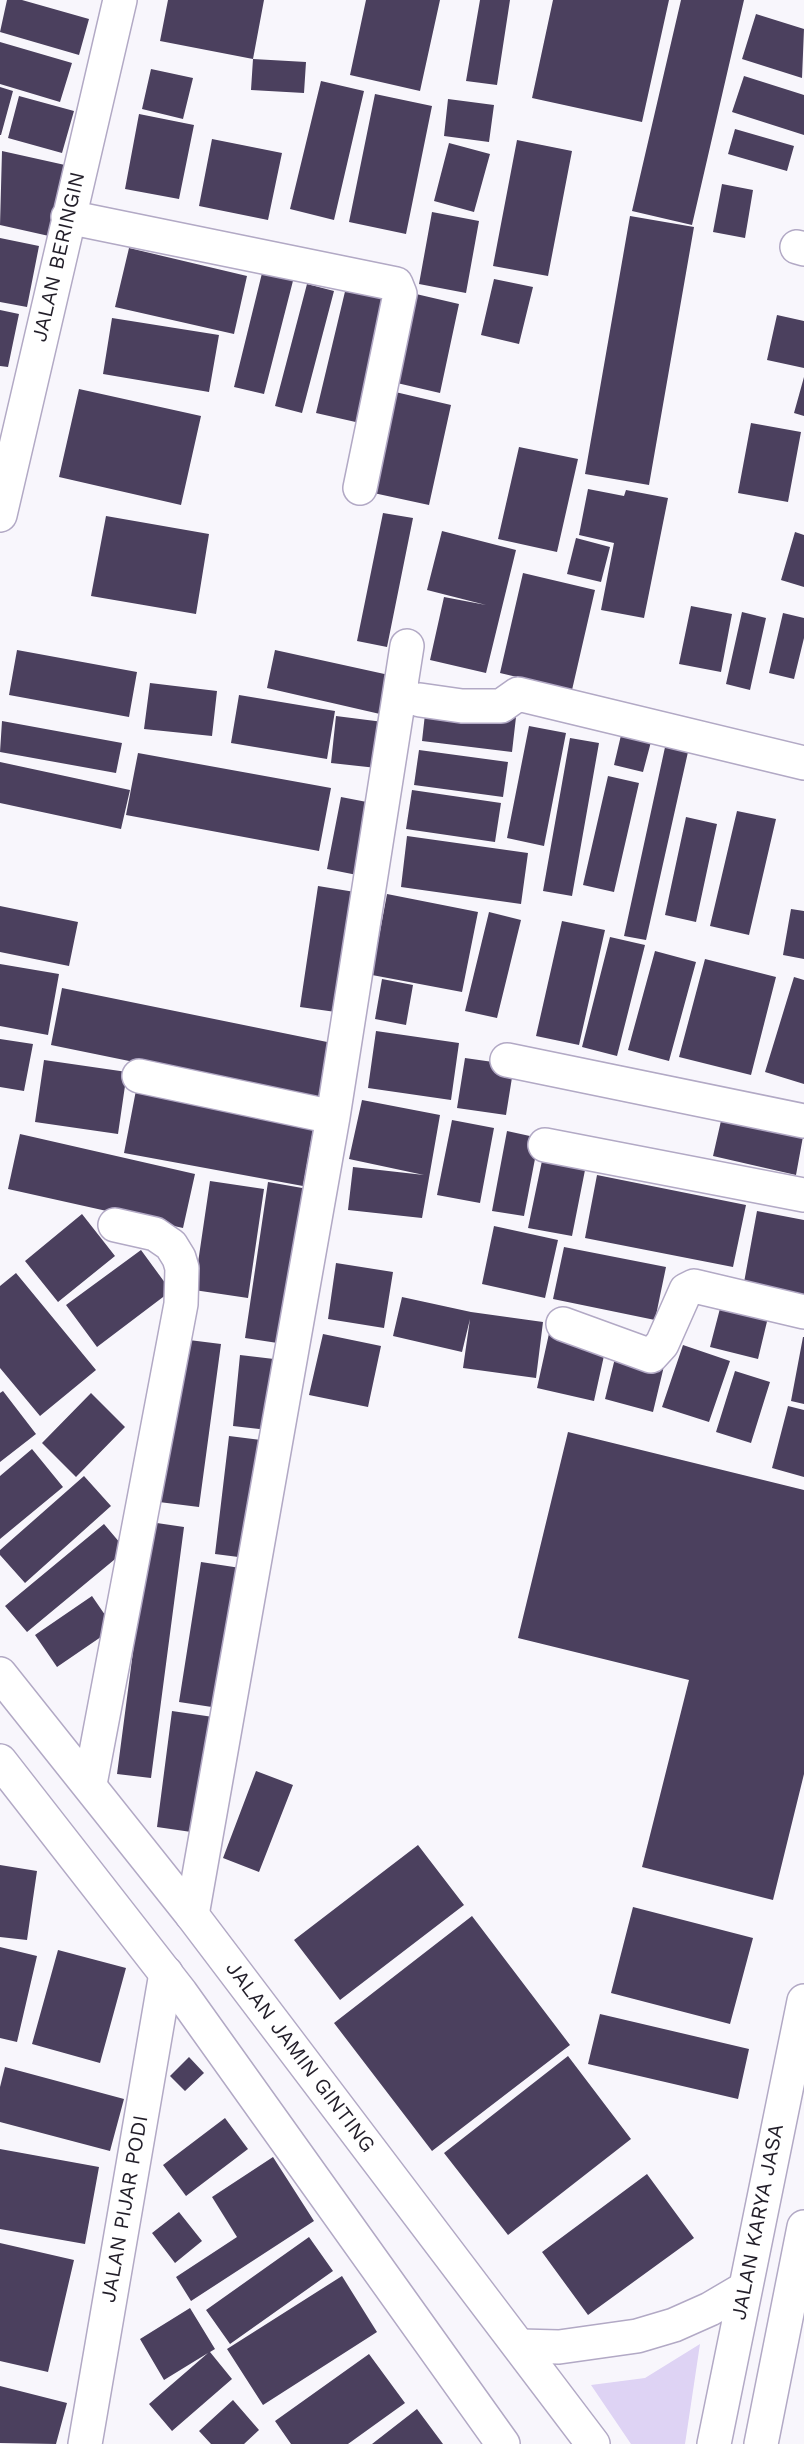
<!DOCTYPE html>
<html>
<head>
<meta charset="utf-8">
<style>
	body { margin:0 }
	canvas { display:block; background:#f8f6fc }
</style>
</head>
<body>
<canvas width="804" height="2444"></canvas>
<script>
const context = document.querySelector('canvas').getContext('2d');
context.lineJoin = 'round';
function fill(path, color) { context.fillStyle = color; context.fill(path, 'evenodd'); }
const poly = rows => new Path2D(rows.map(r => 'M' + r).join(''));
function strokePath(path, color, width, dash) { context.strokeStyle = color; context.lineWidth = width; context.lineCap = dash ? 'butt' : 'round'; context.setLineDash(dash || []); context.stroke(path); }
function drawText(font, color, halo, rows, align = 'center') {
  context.font = font + ' "Work Sans",sans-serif'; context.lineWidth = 6; context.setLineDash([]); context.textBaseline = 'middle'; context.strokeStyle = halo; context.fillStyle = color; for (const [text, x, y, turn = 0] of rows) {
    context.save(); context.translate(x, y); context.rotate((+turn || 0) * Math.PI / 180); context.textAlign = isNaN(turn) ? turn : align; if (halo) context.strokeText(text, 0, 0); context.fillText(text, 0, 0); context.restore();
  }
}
fill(poly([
	[700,2344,685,2444,631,2444,591,2385,645,2378]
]), '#ded3f4');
fill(poly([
	[7,0,22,0,89,19,79,55,0,32],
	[168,0,264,0,253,59,160,41],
	[366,0,440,0,420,91,350,75],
	[480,0,510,0,497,85,466,81],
	[553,0,669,0,642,122,532,98],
	[681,0,744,0,692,225,632,211],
	[756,14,804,29,802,78,742,59],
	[0,42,72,63,60,102,0,84],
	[253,59,306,62,304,93,251,90],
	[151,69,193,78,183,119,142,109],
	[744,76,804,95,804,135,732,112],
	[321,81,364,91,334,220,290,209],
	[0,87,13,91,1,135,0,135],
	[375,94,432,106,406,234,349,222],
	[19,96,74,111,62,153,8,138],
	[448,99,494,105,489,142,444,136],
	[139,114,194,125,179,199,125,189],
	[735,129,794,146,787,171,728,154],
	[212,139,282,153,268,220,199,206],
	[517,140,572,151,548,276,493,266],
	[449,143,490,154,474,212,434,201],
	[2,151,65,165,49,236,0,225],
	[722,184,753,190,745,238,713,232],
	[432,212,479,221,466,293,419,284],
	[630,216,694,227,649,485,585,474],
	[0,238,39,246,27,307,0,302],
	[129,248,247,276,234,334,115,307],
	[264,265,295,273,264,394,234,387],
	[348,279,392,289,360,423,316,413],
	[494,279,533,287,519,344,481,335],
	[307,284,334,291,302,413,275,406],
	[416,294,459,304,440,393,397,383],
	[0,310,19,314,8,367,0,366],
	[777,315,804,321,804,368,767,360],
	[112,318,219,335,209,392,103,374],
	[804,377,804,416,794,413],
	[79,389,201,416,181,505,59,477],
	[391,391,451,405,429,505,369,492],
	[751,423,801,432,788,502,738,493],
	[519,447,578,459,557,552,498,539],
	[588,489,624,496,626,490,668,498,644,618,601,610,614,543,579,535],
	[383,513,413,518,387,647,357,641],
	[106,516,209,534,196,614,91,596],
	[442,531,516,550,486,673,430,660,444,597,486,605,427,590],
	[795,532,804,535,804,587,781,580],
	[576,538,610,547,601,582,567,574],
	[523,573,595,590,572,690,500,673],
	[691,606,732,614,721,672,679,664],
	[742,612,766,618,750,690,726,684],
	[783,613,804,618,804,638,794,679,769,673],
	[17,650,137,672,129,717,9,695],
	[275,650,389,675,380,714,267,688],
	[150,683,217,691,212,736,144,729],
	[239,695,335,711,327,759,231,743],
	[426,705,516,717,512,752,422,741],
	[336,716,391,723,386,769,331,763],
	[2,721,122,743,116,773,0,752],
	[529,726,566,733,544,846,507,838],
	[622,731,652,738,643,772,614,765],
	[570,738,599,743,572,896,543,891],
	[667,738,690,743,646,940,624,936],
	[419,750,508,762,503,797,414,785],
	[138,753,331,788,319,851,126,815],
	[0,762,130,790,121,829,0,803],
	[608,776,639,783,614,892,583,885],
	[412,790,501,803,495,842,406,829],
	[341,797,372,803,357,875,327,869],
	[737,811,776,819,749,935,710,926],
	[686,817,717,824,696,922,665,915],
	[407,836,528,853,521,904,401,887],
	[318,886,361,893,343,1013,300,1007],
	[387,894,478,912,462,992,372,975],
	[0,906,78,922,69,966,0,952],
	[791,909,804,911,804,959,783,955],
	[489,912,521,920,497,1018,465,1011],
	[562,921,605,930,579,1045,536,1036],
	[610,937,645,945,617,1056,582,1047],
	[655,951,696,962,669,1061,628,1050],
	[705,959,776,977,751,1075,679,1057],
	[0,964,59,974,48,1035,0,1026],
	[794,977,804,980,804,1084,765,1072],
	[382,979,413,985,406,1025,375,1019],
	[62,988,337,1044,325,1101,51,1045],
	[376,1031,459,1043,451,1100,368,1088],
	[0,1039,33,1044,24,1091,0,1087],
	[465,1058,514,1065,506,1115,457,1108],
	[44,1060,127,1072,118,1134,35,1122],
	[137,1085,315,1118,303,1186,124,1153],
	[362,1100,440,1115,422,1218,348,1210,353,1167,424,1175,349,1159],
	[723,1112,804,1131,796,1175,713,1156],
	[452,1120,494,1128,480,1203,437,1195],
	[507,1131,539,1138,524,1216,492,1211],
	[20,1134,195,1174,183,1228,8,1189],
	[543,1156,586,1165,572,1236,528,1228],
	[597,1175,746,1205,733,1267,585,1238],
	[210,1181,264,1189,248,1298,194,1290],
	[268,1182,308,1189,284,1344,245,1338],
	[757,1211,804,1220,804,1300,743,1288],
	[82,1214,115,1256,58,1302,25,1261],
	[494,1226,558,1240,545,1298,482,1284],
	[564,1247,666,1267,655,1320,553,1299],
	[141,1250,171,1291,97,1347,66,1305],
	[336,1263,393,1272,384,1328,328,1319],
	[16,1273,96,1370,40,1416,0,1368,0,1286],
	[402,1297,471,1312,543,1322,536,1378,463,1368,470,1319,462,1352,393,1336],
	[723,1297,770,1309,758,1359,710,1347],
	[550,1329,607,1342,594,1401,537,1388],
	[323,1334,381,1346,368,1407,309,1395],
	[803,1337,804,1337,804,1404,791,1401],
	[181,1339,221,1344,199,1507,159,1502],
	[683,1345,730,1361,709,1422,662,1407],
	[616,1354,664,1366,653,1412,605,1399],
	[240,1355,274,1359,268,1430,233,1426],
	[735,1371,770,1382,751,1443,716,1432],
	[3,1391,36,1434,0,1462,0,1393],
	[91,1393,125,1427,76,1477,42,1443],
	[788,1406,804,1410,804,1477,772,1468],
	[568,1432,804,1490,804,1774,773,1900,642,1867,689,1680,518,1638],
	[229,1436,269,1441,254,1559,215,1554],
	[32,1449,63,1487,0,1539,0,1476],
	[84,1476,111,1506,25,1583,0,1555,0,1550],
	[150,1522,184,1527,151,1778,117,1774],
	[104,1524,126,1550,27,1632,5,1606],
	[201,1562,247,1569,225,1709,179,1702],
	[92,1596,114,1628,57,1667,35,1635],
	[172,1711,220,1718,205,1834,157,1827],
	[256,1771,293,1785,259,1872,223,1858],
	[418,1845,464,1905,340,2000,294,1940],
	[0,1865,37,1871,27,1940,0,1937],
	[633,1907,753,1938,730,2024,611,1993],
	[472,1916,570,2045,432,2151,334,2023],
	[0,1947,37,1956,17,2042,0,2038],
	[58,1950,126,1968,100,2063,32,2044],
	[600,2014,749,2049,738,2099,588,2064],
	[568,2056,631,2139,508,2235,444,2153],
	[189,2057,204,2073,185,2091,170,2076],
	[5,2067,124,2099,110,2151,0,2122,0,2087],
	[225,2118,248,2149,186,2196,163,2165],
	[0,2149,99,2167,85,2244,0,2229],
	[273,2157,314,2221,191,2301,176,2277,237,2237,212,2197],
	[647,2174,694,2238,588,2315,542,2252],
	[179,2212,202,2241,175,2263,152,2233],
	[309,2237,333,2271,230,2344,206,2310],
	[0,2243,74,2260,48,2372,0,2361],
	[342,2276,377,2332,263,2405,227,2349],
	[190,2308,215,2349,210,2352,232,2379,172,2431,149,2404,208,2353,164,2380,140,2339],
	[369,2354,405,2403,348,2444,291,2444,275,2421],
	[0,2386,67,2403,56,2444,0,2443],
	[233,2400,259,2430,244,2444,211,2444,199,2431],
	[417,2409,443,2444,372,2444]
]), '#4b405e');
const minor = poly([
	[68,217,396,284,400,294,360,488],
	[797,247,804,249],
	[0,515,120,0],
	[420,700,462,706,501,706,518,694,804,763],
	[507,1060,804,1121],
	[139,1076,333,1117],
	[545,1145,804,1195],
	[563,1324,651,1356,662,1344,686,1290,694,1286,804,1312],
	[90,1784,181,1304,182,1268,179,1258,171,1245,155,1234,115,1225],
	[192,1915,333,1117,407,646],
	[85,2444,166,1973]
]);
const major = poly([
	[0,1674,192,1915,593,2444],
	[0,1761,181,1993,503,2444]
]);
const highway = poly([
	[520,2346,559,2347,637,2336,674,2325,710,2309,744,2289],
	[714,2444,804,2001],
	[761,2444,804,2227]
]);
strokePath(minor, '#b2a9c5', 36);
strokePath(major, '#b2a9c5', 36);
strokePath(highway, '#b2a9c5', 36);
strokePath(minor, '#fff', 33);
strokePath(major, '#fff', 33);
strokePath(highway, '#fff', 33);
drawText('21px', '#221e29', '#fff', [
	["JALAN BERINGIN",59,257,-77],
	["JALAN JAMIN GINTING",300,2057,53],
	["JALAN PIJAR PODI",125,2209,-80],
	["JALAN KARYA JASA",758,2222,-79]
]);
</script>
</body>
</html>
